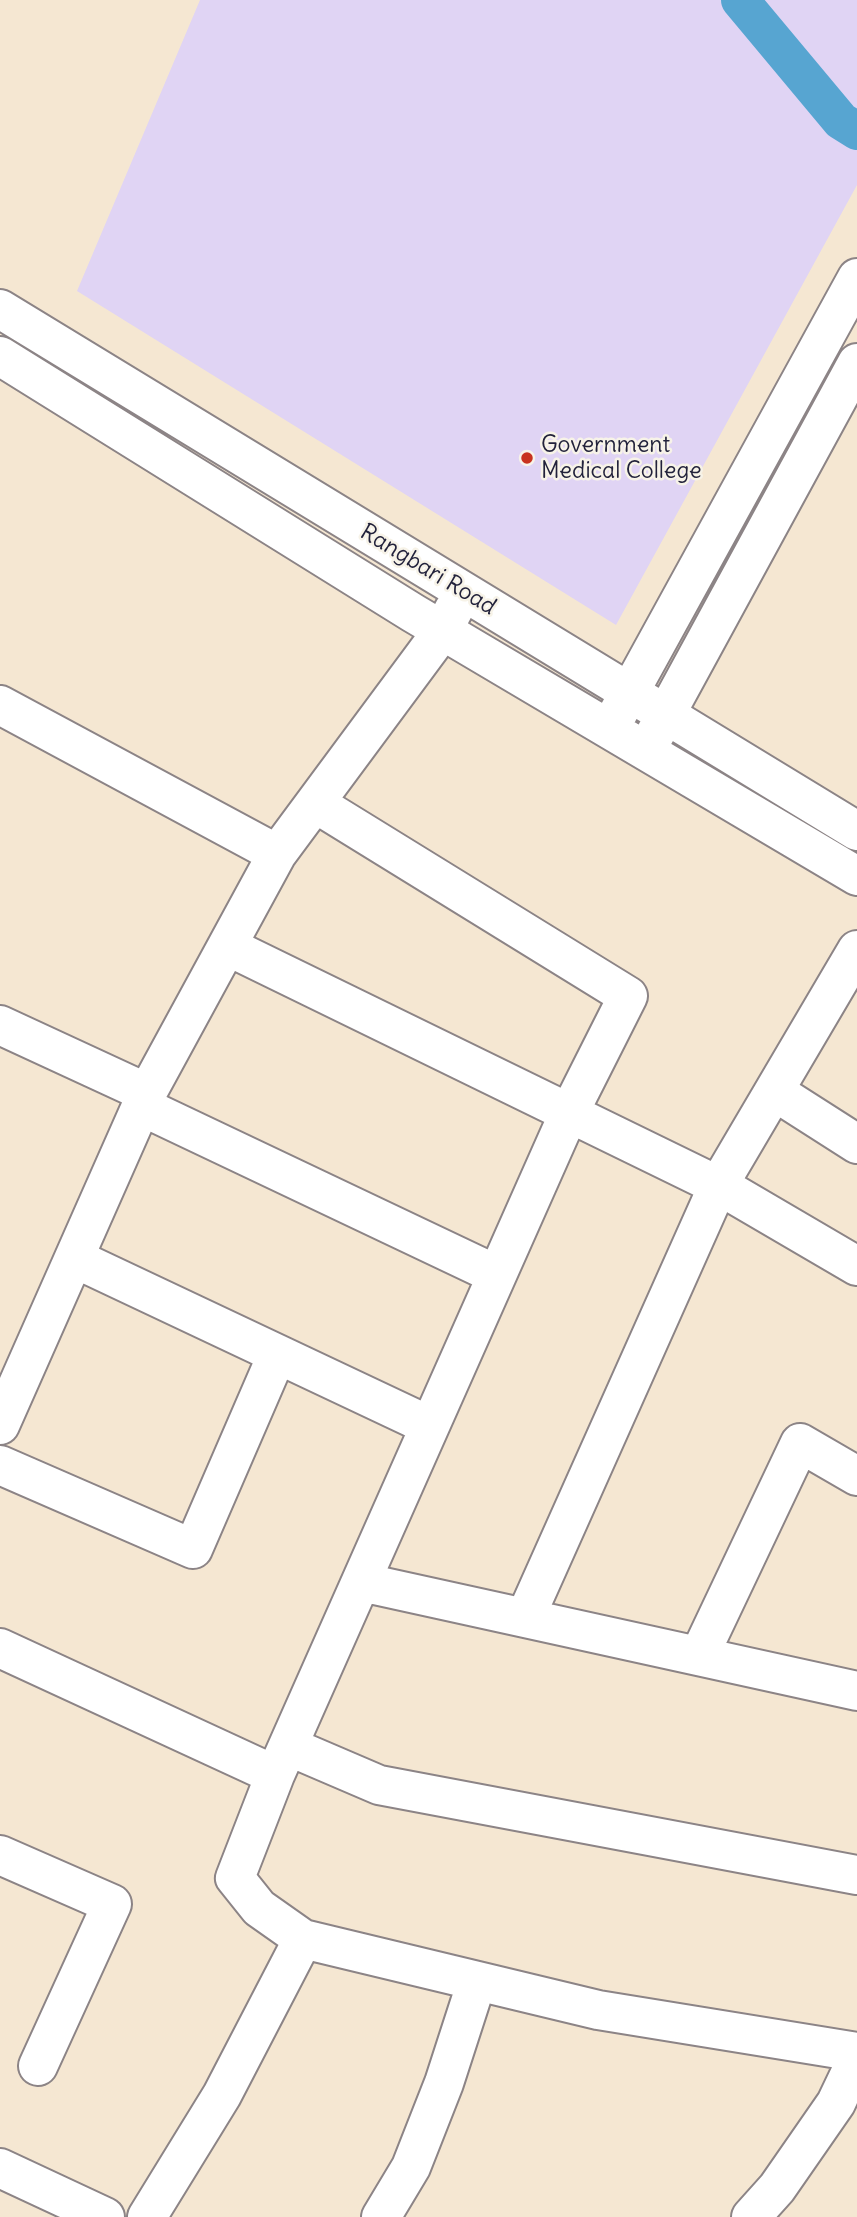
<!DOCTYPE html>
<html>
<head>
<meta charset="utf-8">
<style>
	body { margin:0 }
	canvas { display:block; background:#f5e7d2 }
</style>
</head>
<body>
<canvas width="857" height="2217"></canvas>
<script>
const context = document.querySelector('canvas').getContext('2d');
context.lineJoin = 'round';
function fill(path, color) { context.fillStyle = color; context.fill(path, 'evenodd'); }
const poly = rows => new Path2D(rows.map(r => 'M' + r).join(''));
function strokePath(path, color, width, dash) { context.strokeStyle = color; context.lineWidth = width; context.lineCap = dash ? 'butt' : 'round'; context.setLineDash(dash || []); context.stroke(path); }
function drawText(font, color, halo, rows, align = 'center') {
  context.font = font + ' Delius,sans-serif'; context.lineWidth = 5; context.setLineDash([]); context.textBaseline = 'middle'; context.strokeStyle = halo; context.fillStyle = color; for (const [text, x, y, turn = 0] of rows) {
    context.save(); context.translate(x, y); context.rotate((+turn || 0) * Math.PI / 180); context.textAlign = isNaN(turn) ? turn : align; if (halo) context.strokeText(text, 0, 0); context.fillText(text, 0, 0); context.restore();
  }
}
fill(poly([
	[200,0,857,0,857,185,616,625,77,291]
]), '#e0d4f4');
strokePath(poly([
	[740,0,841,121,857,131]
]), '#57a5d1', 38);
const minor = poly([
	[0,309,857,831],
	[0,356,413,613,857,876],
	[0,705,277,854],
	[617,715,857,278],
	[654,736,857,363],
	[315,803,628,996,569,1113,275,1775,235,1878,259,1908,303,1939,598,2010,857,2052],
	[227,946,727,1190,857,1266],
	[0,1025,147,1093],
	[774,1091,857,1144],
	[141,1106,497,1275],
	[74,1258,430,1426],
	[0,1425,147,1093,277,854,443,630,454,609],
	[0,1465,193,1549,277,1355],
	[361,1582,857,1691],
	[525,1618,718,1186,857,950],
	[0,1648,275,1775],
	[699,1656,800,1443,857,1476],
	[288,1746,379,1785,857,1875],
	[0,1855,112,1904,38,2066],
	[0,2168,105,2217],
	[147,2217,222,2095,303,1939],
	[381,2217,411,2167,444,2083,477,1981],
	[751,2217,777,2188,836,2103,857,2059]
]);
strokePath(minor, '#8c8486', 42);
strokePath(minor, '#fff', 38);
for (const [x, y, r, color] of [
	[527,458,7,"#c8321e"]
]) { const dot = new Path2D(); dot.arc(x, y, r, 0, 2 * Math.PI); context.fillStyle = color; context.fill(dot); strokePath(dot, '#f7f3e8', 2.5); }
drawText('23px', '#22223b', '#f7f3e8', [
	["Government",541,445],
	["Medical College",541,471]
], 'left');
drawText('23px', '#22223b', '#f7f3e8', [
	["Rangbari Road",428,570,31]
]);
</script>
</body>
</html>
